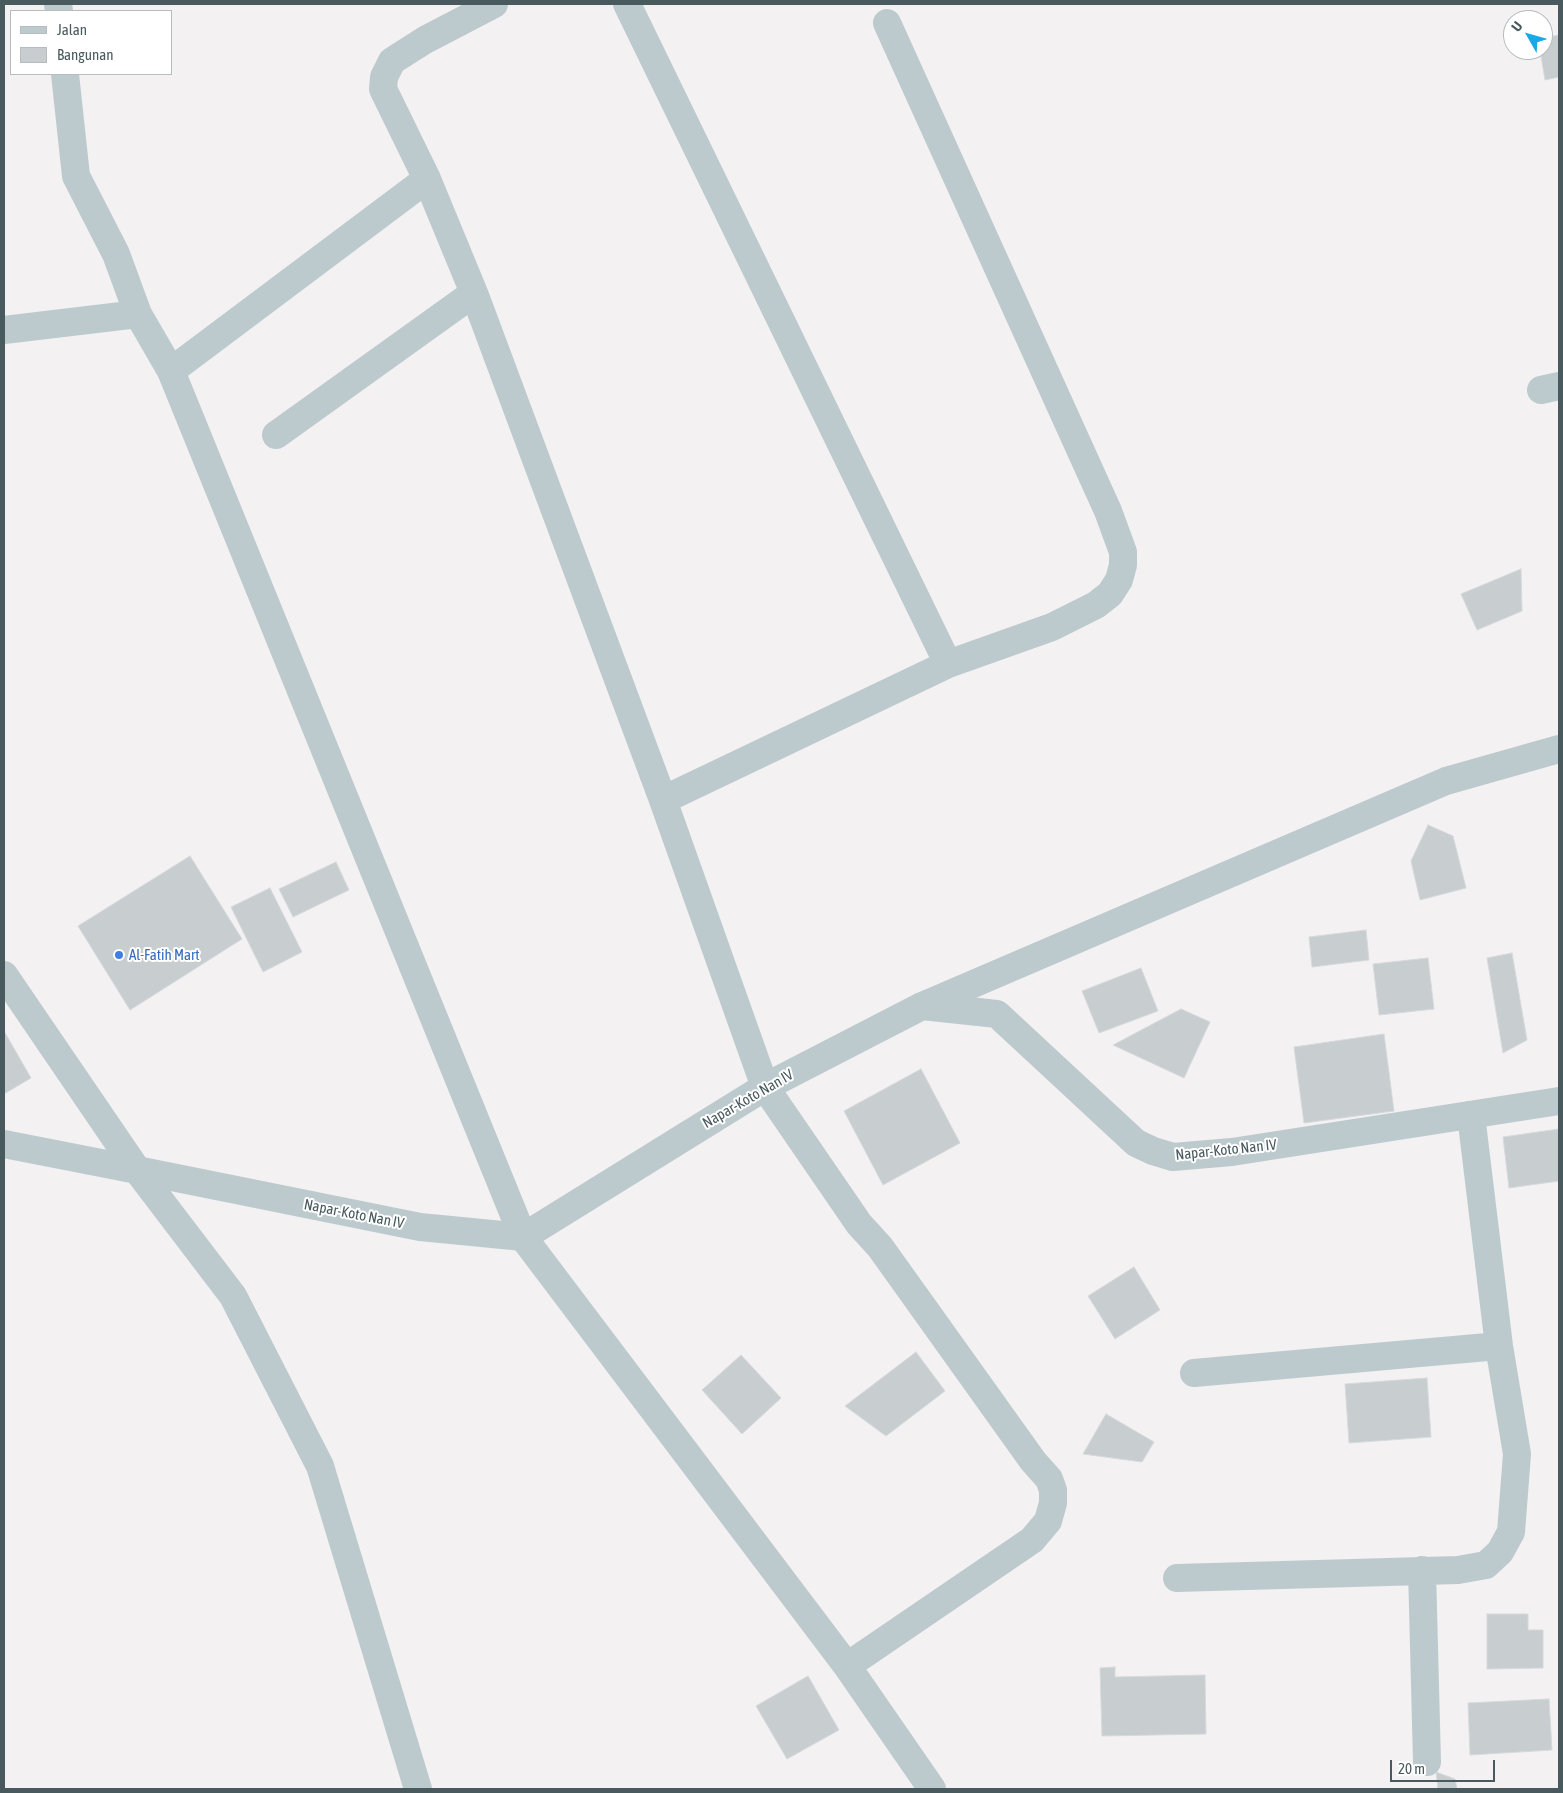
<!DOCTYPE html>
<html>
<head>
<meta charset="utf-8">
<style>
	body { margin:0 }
	#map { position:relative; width:1563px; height:1793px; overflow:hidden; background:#f3f1f2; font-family:"Asap Condensed",sans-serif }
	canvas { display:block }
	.frame { position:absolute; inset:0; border:5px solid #495a5e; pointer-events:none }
	.legend { position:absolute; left:10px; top:10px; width:162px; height:65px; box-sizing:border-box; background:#fff; border:1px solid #b6bdbf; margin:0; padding:6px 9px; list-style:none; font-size:15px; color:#495a5e }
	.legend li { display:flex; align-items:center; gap:10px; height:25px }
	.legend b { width:25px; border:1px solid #b6bdbf }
	.north { position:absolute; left:1503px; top:10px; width:50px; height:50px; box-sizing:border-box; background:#fff; border:1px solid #b6bdbf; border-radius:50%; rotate:308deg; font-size:14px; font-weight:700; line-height:20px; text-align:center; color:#495a5e }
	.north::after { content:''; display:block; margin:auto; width:18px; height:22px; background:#1aa9e4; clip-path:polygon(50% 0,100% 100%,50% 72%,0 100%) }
	.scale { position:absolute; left:1390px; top:1760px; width:105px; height:22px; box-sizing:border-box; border:2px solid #495a5e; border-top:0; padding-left:6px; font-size:15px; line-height:18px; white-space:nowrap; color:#495a5e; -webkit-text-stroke:4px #fff; paint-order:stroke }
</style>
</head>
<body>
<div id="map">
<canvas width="1563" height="1793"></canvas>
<div class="frame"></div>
<ul class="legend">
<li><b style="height:6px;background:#bdcacd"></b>Jalan</li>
<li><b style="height:14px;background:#c8cdd0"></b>Bangunan</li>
</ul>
<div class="north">U</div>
<div class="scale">20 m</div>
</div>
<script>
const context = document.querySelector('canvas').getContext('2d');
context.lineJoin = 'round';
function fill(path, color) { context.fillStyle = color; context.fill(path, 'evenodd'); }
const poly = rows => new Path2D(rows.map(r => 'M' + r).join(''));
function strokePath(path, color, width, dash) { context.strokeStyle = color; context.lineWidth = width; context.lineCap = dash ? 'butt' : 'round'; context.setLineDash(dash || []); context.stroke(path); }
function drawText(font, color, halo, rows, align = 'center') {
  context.font = font + ' "Asap Condensed",sans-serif'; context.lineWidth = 4; context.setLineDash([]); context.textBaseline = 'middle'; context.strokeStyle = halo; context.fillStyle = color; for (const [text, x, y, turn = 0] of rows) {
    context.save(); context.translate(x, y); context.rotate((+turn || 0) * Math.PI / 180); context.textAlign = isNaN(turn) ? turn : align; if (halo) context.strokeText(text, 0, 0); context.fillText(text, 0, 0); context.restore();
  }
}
const building = poly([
	[1559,35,1559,77,1545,80,1540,50,1543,50,1543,38,1559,35],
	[1521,569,1522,611,1477,630,1461,594,1521,569],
	[1428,825,1453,836,1466,888,1420,900,1411,861,1428,825],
	[190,856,242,939,130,1010,78,926,190,856],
	[336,862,349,890,293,917,279,889,336,862],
	[270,888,302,952,263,972,231,907,270,888],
	[1366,930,1369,960,1312,967,1309,937,1366,930],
	[1512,953,1527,1040,1503,1053,1487,958,1512,953],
	[1428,958,1434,1009,1379,1015,1373,964,1428,958],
	[1141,968,1158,1011,1099,1033,1082,991,1141,968],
	[1181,1009,1210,1022,1184,1078,1113,1045,1181,1009],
	[4,1031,31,1078,4,1094,4,1031],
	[1384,1034,1394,1111,1304,1123,1294,1047,1384,1034],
	[921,1069,960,1143,883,1185,844,1111,921,1069],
	[1559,1129,1559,1181,1509,1188,1503,1137,1559,1129],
	[1134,1267,1160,1310,1115,1339,1088,1296,1134,1267],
	[916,1352,945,1391,886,1436,845,1406,916,1352],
	[741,1355,781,1398,742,1434,702,1390,741,1355],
	[1427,1378,1431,1437,1349,1443,1345,1384,1427,1378],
	[1106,1414,1154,1442,1142,1462,1083,1454,1106,1414],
	[1487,1614,1528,1614,1528,1630,1543,1630,1543,1668,1487,1669,1487,1614],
	[1115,1667,1115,1677,1205,1675,1206,1734,1102,1736,1100,1668,1115,1667],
	[808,1676,839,1730,787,1759,756,1706,808,1676],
	[1549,1699,1552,1750,1470,1755,1468,1703,1549,1699],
	[1436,1772,1455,1779,1457,1789,1438,1789,1436,1772]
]);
fill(building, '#c8cdd0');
strokePath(building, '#d5d9dc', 1);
strokePath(poly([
	[58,4,59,11],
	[494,4,425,40,392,61,384,77,383,89,427,179,474,293,663,800,765,1087,859,1224,880,1247,1033,1461,1049,1479,1053,1490,1053,1503,1048,1521,1032,1540,847,1666],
	[627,4,948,664],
	[65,74,76,176,116,254,138,314,171,371,523,1237,847,1666,932,1789],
	[4,330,138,314],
	[171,371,427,179],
	[1541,390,1559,386],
	[276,435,474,293],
	[663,800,948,664,1052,627,1096,605,1110,594,1119,580,1123,565,1123,552,1108,511,887,23],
	[922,1006,1446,781,1559,749],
	[1194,1373,1499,1346],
	[1422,1570,1427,1762],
	[1177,1578,1458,1570,1486,1565,1500,1552,1511,1532,1517,1454,1499,1346,1471,1115]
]), '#bdcacd', 28);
strokePath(poly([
	[4,975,137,1170,420,1227,523,1237,765,1087,922,1006,997,1014,1136,1143,1153,1151,1173,1157,1232,1152,1559,1101],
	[4,1144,137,1170,233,1296,320,1466,418,1789]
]), '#bdcacd', 28);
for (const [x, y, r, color] of [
	[119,955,5,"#3f7fe0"]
]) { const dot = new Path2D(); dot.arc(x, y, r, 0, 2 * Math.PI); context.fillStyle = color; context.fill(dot); strokePath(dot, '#fff', 2); }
drawText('15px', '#366cbe', '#fff', [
	["Al-Fatih Mart",129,955]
], 'left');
drawText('15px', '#495a5e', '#fff', [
	["Napar-Koto Nan IV",748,1099,-30],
	["Napar-Koto Nan IV",1226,1150,-6],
	["Napar-Koto Nan IV",354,1214,11]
]);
</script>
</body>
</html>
